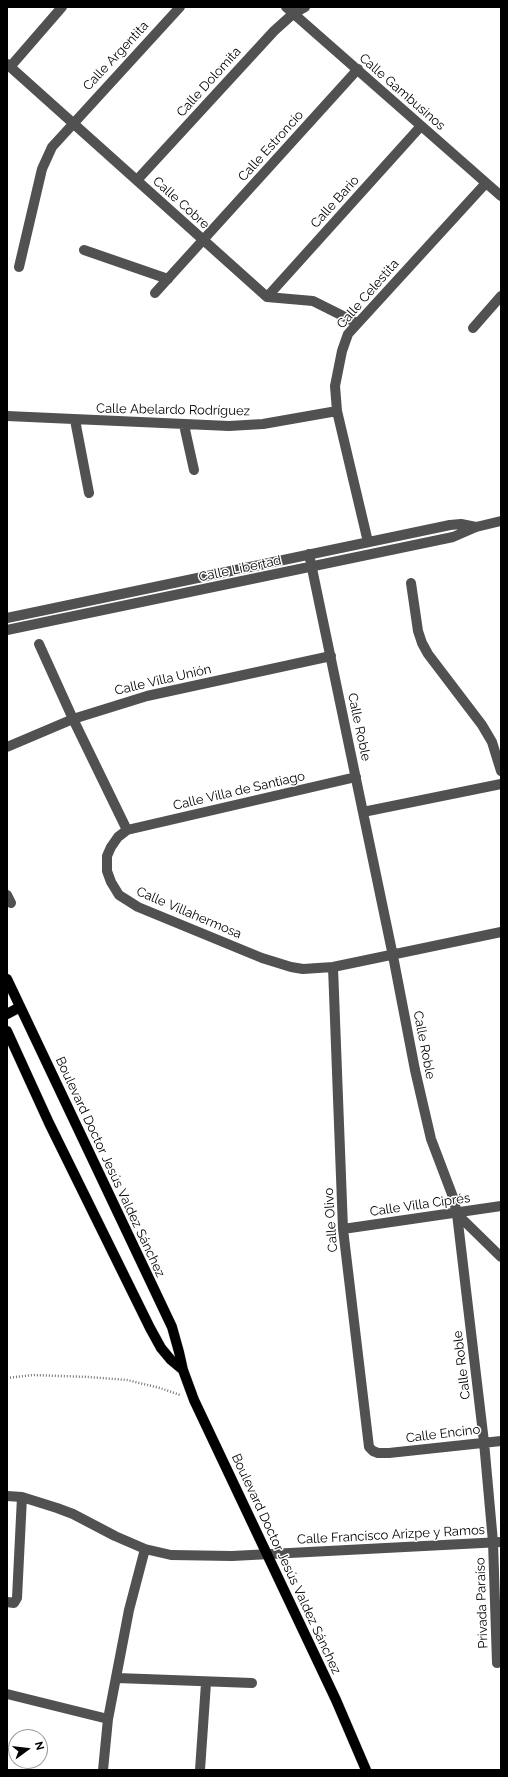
<!DOCTYPE html>
<html>
<head>
<meta charset="utf-8">
<style>
	body { margin:0 }
	#map { position:relative; width:508px; height:1777px; overflow:hidden; background:#fff; font-family:Raleway,sans-serif }
	canvas { display:block }
	.frame { position:absolute; inset:0; border:8px solid #000; pointer-events:none }
	.north { position:absolute; left:8px; top:1729px; width:40px; height:40px; box-sizing:border-box; background:#fff; border:1px solid #999; border-radius:50%; rotate:75deg; font-size:11px; font-weight:700; line-height:16px; text-align:center; color:#000 }
	.north::after { content:''; display:block; margin:auto; width:14px; height:18px; background:#000; clip-path:polygon(50% 0,100% 100%,50% 72%,0 100%) }
</style>
</head>
<body>
<div id="map">
<canvas width="508" height="1777"></canvas>
<div class="frame"></div>
<div class="north">N</div>
</div>
<script>
const context = document.querySelector('canvas').getContext('2d');
context.lineJoin = 'round';
const poly = rows => new Path2D(rows.map(r => 'M' + r).join(''));
function strokePath(path, color, width, dash) { context.strokeStyle = color; context.lineWidth = width; context.lineCap = dash ? 'butt' : 'round'; context.setLineDash(dash || []); context.stroke(path); }
function drawText(font, color, halo, rows, align = 'center') {
  context.font = font + ' Raleway,sans-serif'; context.lineWidth = 3; context.setLineDash([]); context.textBaseline = 'middle'; context.strokeStyle = halo; context.fillStyle = color; for (const [text, x, y, turn = 0] of rows) {
    context.save(); context.translate(x, y); context.rotate((+turn || 0) * Math.PI / 180); context.textAlign = isNaN(turn) ? turn : align; if (halo) context.strokeText(text, 0, 0); context.fillText(text, 0, 0); context.restore();
  }
}
const major = poly([
	[7,979,172,1327,179,1352,183,1370,194,1400,336,1700,366,1770],
	[7,1014,20,1007],
	[7,1031,49,1123,150,1328,161,1348,171,1360,183,1370]
]);
strokePath(major, '#dbdbdb', 11);
strokePath(poly([
	[7,1378,33,1375,89,1377,127,1380,160,1388,180,1395]
]), '#737373', 2.5, [1, 2]);
strokePath(poly([
	[286,7,501,196],
	[7,64,267,297,313,301,357,323],
	[10,67,62,7],
	[137,180,274,31,294,13,305,7],
	[84,250,168,279],
	[19,267,42,169,52,147,180,7],
	[155,293,358,69],
	[267,297,421,126],
	[473,328,501,296],
	[7,416,229,426,263,424,337,411],
	[75,420,89,493],
	[184,425,194,470],
	[368,542,337,411,335,386,342,351,348,334,486,183],
	[309,554,393,956,415,1070,431,1139,453,1197,457,1214,484,1442,493,1542,497,1663],
	[411,583,418,631,422,643,428,654,482,725,492,742,501,771],
	[7,618,450,525,461,524,476,527],
	[7,630,453,537,476,527,501,521],
	[39,644,73,719,127,830],
	[7,747,73,719,147,696,331,656],
	[356,777,127,830,118,837,111,847,107,856,107,871,111,882,119,895,138,907,262,958,291,967,303,969,333,967,501,932],
	[363,812,501,784],
	[7,895,11,903],
	[333,967,343,1229,369,1447,373,1451,378,1453,389,1453,501,1441],
	[457,1214,501,1257],
	[343,1229,501,1206],
	[7,1496,22,1497,57,1508,73,1514,115,1536,145,1549,171,1555,232,1556,501,1542],
	[7,1602,14,1603,17,1598,22,1497],
	[117,1678,252,1683],
	[7,1694,108,1719],
	[103,1770,108,1719,129,1610,145,1549],
	[200,1770,206,1683]
]), '#515151', 10);
strokePath(major, '#000', 10);
drawText('13px', '#000', '#fff', [
	["Calle Argentita",116,56,-47],
	["Calle Dolomita",209,82,-48],
	["Calle Gambusinos",402,92,41],
	["Calle Estroncio",271,146,-48],
	["Calle Bario",335,202,-48],
	["Calle Cobre",181,203,42],
	["Calle Celestita",368,294,-49],
	["Calle Abelardo Rodríguez",173,410,1],
	["Calle Libertad",240,569,-12],
	["Calle Villa Unión",163,680,-13],
	["Calle Roble",359,727,78],
	["Calle Villa de Santiago",239,791,-13],
	["Calle Villahermosa",189,913,23],
	["Calle Roble",424,1045,79],
	["Boulevard Doctor Jesús Valdez Sánchez",110,1167,65],
	["Calle Villa Ciprés",420,1205,-8],
	["Calle Olivo",331,1220,-94],
	["Calle Roble",462,1365,-97],
	["Calle Encino",443,1434,-7],
	["Calle Francisco Arizpe y Ramos",391,1535,-3],
	["Boulevard Doctor Jesús Valdez Sánchez",286,1564,65],
	["Privada Paraíso",482,1603,-92]
]);
</script>
</body>
</html>
